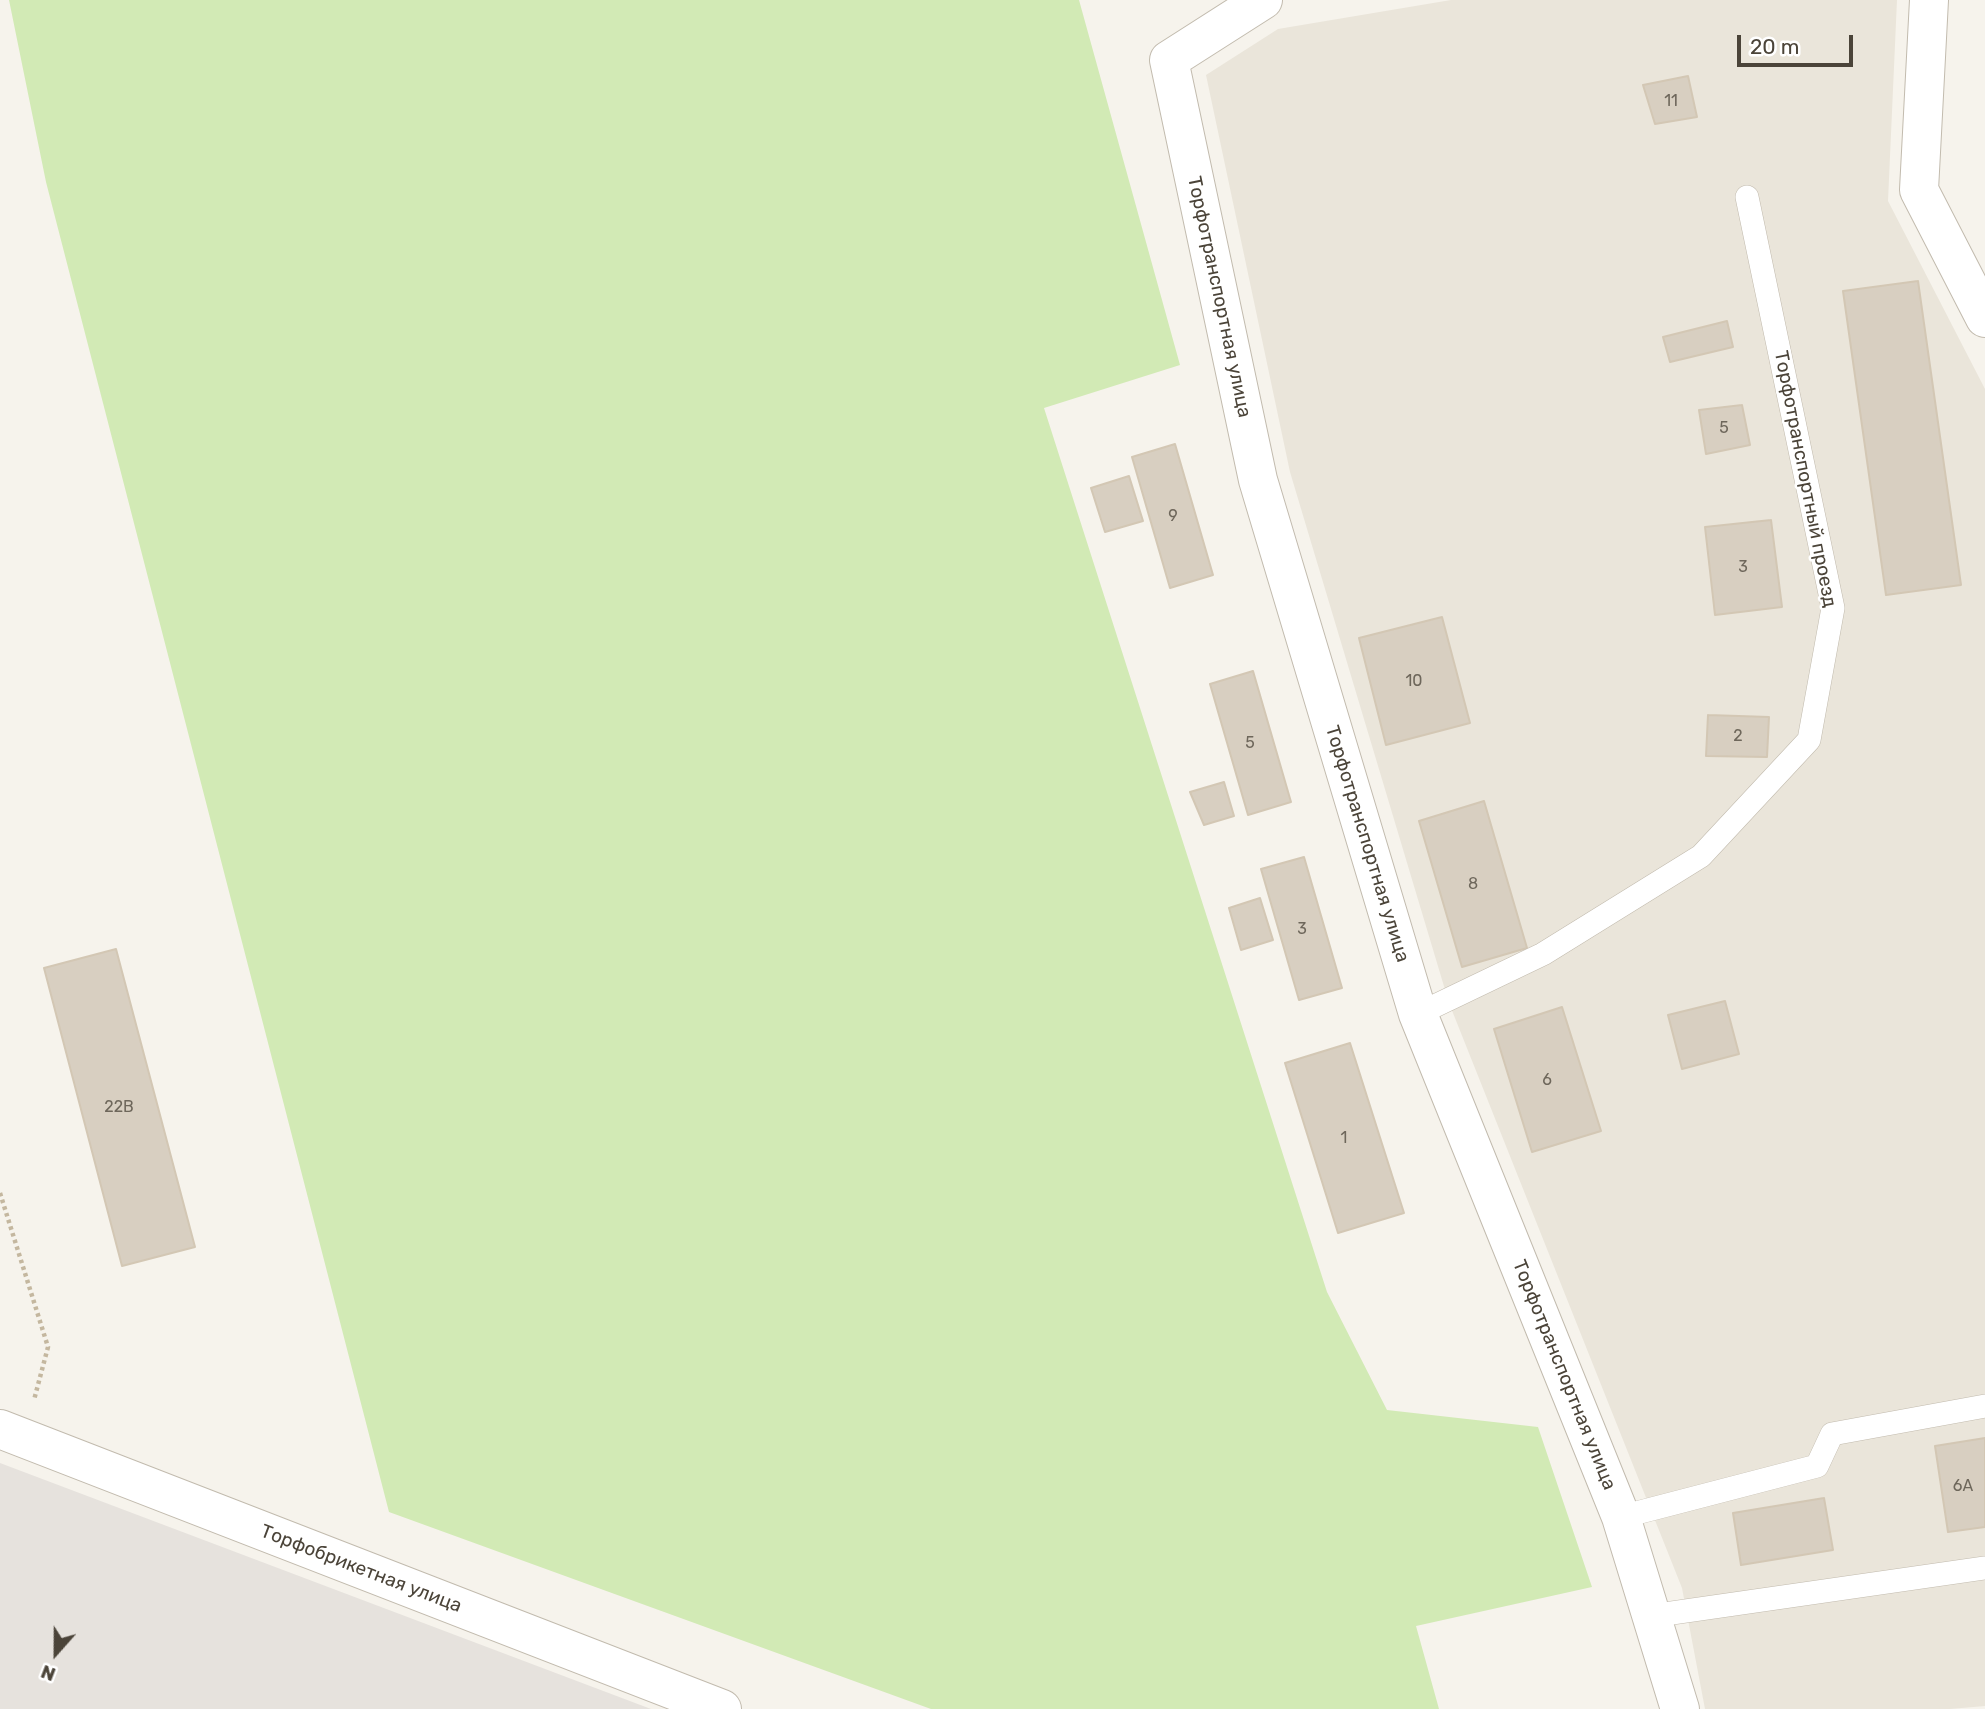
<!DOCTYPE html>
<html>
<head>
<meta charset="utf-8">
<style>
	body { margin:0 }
	#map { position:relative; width:1985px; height:1709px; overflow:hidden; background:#f6f3ec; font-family:Rubik,sans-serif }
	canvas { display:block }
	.north { position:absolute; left:21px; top:1618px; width:70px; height:70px; -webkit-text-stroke:5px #fff; paint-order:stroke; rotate:201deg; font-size:19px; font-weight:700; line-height:28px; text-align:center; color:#4b4439 }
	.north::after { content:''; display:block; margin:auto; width:24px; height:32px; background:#4b4439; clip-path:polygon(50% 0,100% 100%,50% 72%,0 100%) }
	.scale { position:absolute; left:1737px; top:35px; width:116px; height:32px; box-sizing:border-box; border:4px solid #4b4439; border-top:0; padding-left:9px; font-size:21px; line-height:24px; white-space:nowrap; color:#4b4439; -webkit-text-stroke:5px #fff; paint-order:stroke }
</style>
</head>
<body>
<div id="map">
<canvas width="1985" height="1709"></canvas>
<div class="north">N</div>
<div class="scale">20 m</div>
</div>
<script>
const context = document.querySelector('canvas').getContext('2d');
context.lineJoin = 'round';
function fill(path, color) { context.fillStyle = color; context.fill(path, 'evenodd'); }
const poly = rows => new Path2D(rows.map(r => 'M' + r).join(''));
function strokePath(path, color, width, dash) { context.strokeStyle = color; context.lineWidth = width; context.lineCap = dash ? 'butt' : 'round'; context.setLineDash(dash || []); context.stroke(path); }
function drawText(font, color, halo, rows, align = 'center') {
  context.font = font + ' Rubik,sans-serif'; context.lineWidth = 5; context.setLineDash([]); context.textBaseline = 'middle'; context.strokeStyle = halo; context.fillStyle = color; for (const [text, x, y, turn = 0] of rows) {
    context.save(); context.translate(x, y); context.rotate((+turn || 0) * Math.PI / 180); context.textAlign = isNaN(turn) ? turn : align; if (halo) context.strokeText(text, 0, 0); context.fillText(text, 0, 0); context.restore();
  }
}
fill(poly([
	[1451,0,1897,0,1888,201,1985,389,1985,1706,1950,1709,1705,1709,1682,1588,1449,1003,1290,472,1206,75,1278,29]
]), '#eae5da');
fill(poly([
	[0,1463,651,1709,0,1709]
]), '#e6e2dd');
fill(poly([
	[9,0,1079,0,1180,365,1044,408,1327,1292,1387,1410,1538,1427,1592,1587,1416,1626,1439,1709,931,1709,389,1512,46,182]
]), '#d2eab5');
const building = poly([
	[1688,76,1697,117,1655,124,1643,85,1688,76],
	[1918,281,1961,585,1886,595,1843,291,1918,281],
	[1727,321,1733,347,1670,362,1663,337,1727,321],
	[1742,405,1750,445,1706,454,1699,410,1742,405],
	[1175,444,1213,575,1170,588,1132,457,1175,444],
	[1129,476,1143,521,1105,532,1091,488,1129,476],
	[1771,520,1782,607,1715,615,1705,527,1771,520],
	[1442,617,1470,723,1386,745,1359,638,1442,617],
	[1253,671,1291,802,1248,815,1210,684,1253,671],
	[1708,715,1769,717,1767,757,1706,756,1708,715],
	[1224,782,1234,816,1204,825,1190,792,1224,782],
	[1484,801,1527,948,1462,967,1419,821,1484,801],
	[1304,857,1342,988,1299,1000,1261,869,1304,857],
	[1260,898,1273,940,1241,950,1229,908,1260,898],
	[116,949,195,1247,122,1266,44,968,116,949],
	[1725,1001,1739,1054,1682,1069,1668,1015,1725,1001],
	[1562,1007,1601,1131,1532,1152,1494,1029,1562,1007],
	[1350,1043,1404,1213,1338,1233,1285,1063,1350,1043],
	[1985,1438,1985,1527,1948,1532,1935,1446,1985,1438],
	[1824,1498,1833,1550,1741,1565,1733,1513,1824,1498]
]);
fill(building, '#d8cfc1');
strokePath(building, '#d3c7b4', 2);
const service = poly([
	[1418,1014,1543,954,1701,856,1809,740,1833,608,1747,197],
	[1621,1517,1817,1466,1832,1434,1985,1406],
	[1651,1616,1985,1568]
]);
const minor = poly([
	[1263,0,1169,60,1258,480,1418,1014,1621,1517,1680,1709],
	[1929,0,1919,190,1985,318],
	[0,1429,722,1709]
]);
strokePath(service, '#c2bbae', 24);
strokePath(minor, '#c2bbae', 40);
strokePath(poly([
	[0,1193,48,1347,34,1400]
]), '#c4b79f', 4.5, [3.5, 3.5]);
strokePath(service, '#fff', 23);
strokePath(minor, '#fff', 38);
drawText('16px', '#6e675b', null, [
	["11",1671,101],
	["5",1724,428],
	["9",1173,516],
	["3",1743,567],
	["10",1414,681],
	["2",1738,736],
	["5",1250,743],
	["8",1473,884],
	["3",1302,929],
	["6",1547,1080],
	["22В",119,1107],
	["1",1344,1138],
	["6А",1963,1486]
]);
drawText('19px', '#4b4439', '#fff', [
	["Торфотранспортная улица",1219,297,78],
	["Торфотранспортный проезд",1805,479,79],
	["Торфотранспортная улица",1367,844,73],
	["Торфотранспортная улица",1564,1375,68],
	["Торфобрикетная улица",361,1569,21]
]);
</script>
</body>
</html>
